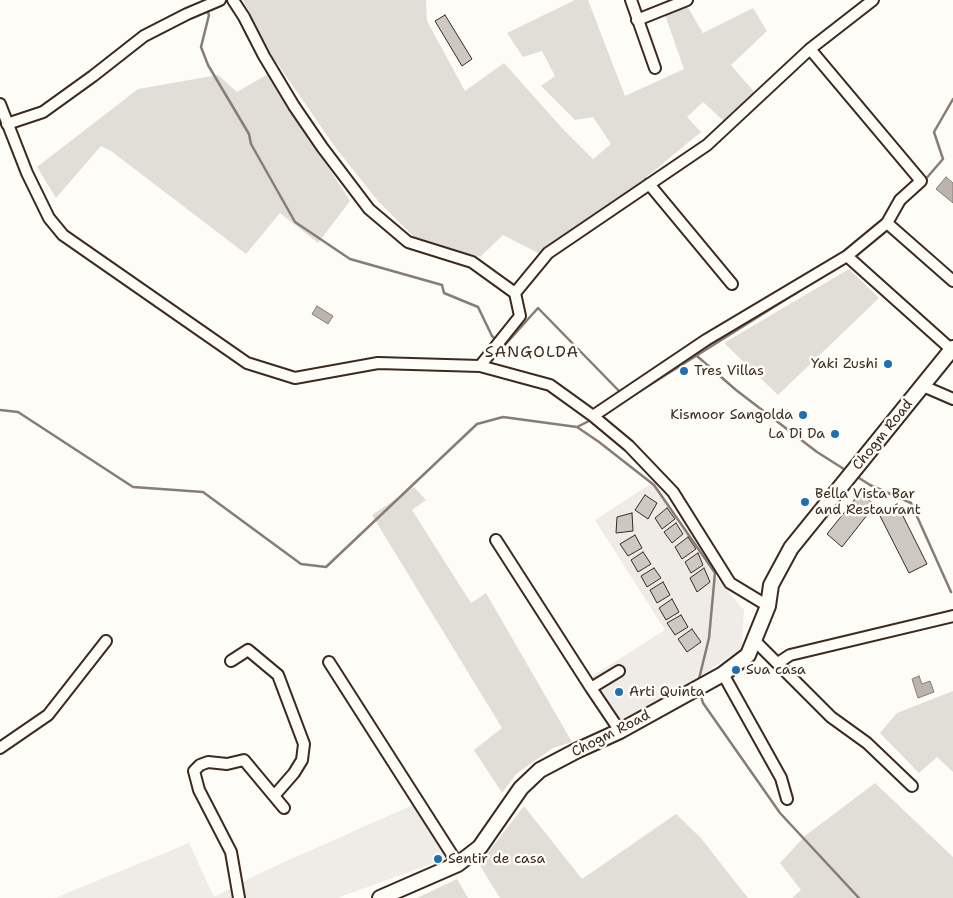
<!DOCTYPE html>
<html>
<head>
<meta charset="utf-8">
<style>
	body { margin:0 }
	canvas { display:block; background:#fdfcf7 }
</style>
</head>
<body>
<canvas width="953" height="898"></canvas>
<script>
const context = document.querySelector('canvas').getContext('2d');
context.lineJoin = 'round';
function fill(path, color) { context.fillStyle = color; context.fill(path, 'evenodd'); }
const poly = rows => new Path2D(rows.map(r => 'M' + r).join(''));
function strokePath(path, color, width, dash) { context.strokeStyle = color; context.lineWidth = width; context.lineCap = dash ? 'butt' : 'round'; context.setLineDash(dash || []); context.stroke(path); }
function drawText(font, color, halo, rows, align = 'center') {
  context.font = font + ' "Shantell Sans",sans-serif'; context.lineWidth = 5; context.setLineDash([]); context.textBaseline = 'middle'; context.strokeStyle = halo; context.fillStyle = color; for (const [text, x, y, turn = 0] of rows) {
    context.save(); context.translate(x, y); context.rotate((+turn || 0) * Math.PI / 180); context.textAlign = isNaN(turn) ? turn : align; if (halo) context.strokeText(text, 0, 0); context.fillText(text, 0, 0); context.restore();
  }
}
fill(poly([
	[652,483,712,572,744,610,742,648,696,679,620,724,591,677,665,630,595,520],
	[415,804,448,858,337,898,55,898,189,843,214,897,262,872]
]), '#efece7');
fill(poly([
	[243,0,426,0,427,21,465,91,504,63,562,128,593,159,611,144,593,117,575,120,541,86,555,76,542,51,523,57,507,33,575,0,588,0,625,96,684,69,665,15,687,6,703,33,753,8,767,31,731,65,755,93,725,122,703,102,687,117,701,132,638,184,540,254,503,235,480,257,416,239,378,201,335,147,273,57],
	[268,74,350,201,318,243,280,213,246,254,111,151,101,146,56,198,37,167,138,89,218,75,237,92],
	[849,269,879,298,778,395,724,343],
	[414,487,426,500,412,510,471,603,486,593,572,742,553,748,516,774,502,793,474,750,502,728,372,515],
	[953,691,953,772,937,757,919,773,880,733,897,713],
	[875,783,953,857,953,898,792,898,801,890,780,863,805,836],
	[524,806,582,879,676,814,700,837,748,898,500,898,479,864],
	[457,879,468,898,417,898]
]), '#e1ded7');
const water = poly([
	[946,177,953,183,953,203,936,189,946,177],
	[317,306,333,316,328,324,312,314,317,306],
	[919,676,922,684,930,681,934,692,918,698,912,679,919,676]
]);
fill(water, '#bbb4ad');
strokePath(water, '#887d74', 1);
strokePath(poly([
	[206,8,209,15,201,47,208,65,249,134,251,144,295,222,350,259,442,285,444,293,478,307,492,336,496,340],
	[924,181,943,159,934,132,953,99],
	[900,210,907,200],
	[870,243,884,233,887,229],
	[500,343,504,346,538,308,622,394],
	[697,356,736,390,817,452,847,471],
	[0,410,18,412,133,487,203,492,301,564,326,567,477,424,503,417,577,427,599,442,654,485,715,573,709,638,698,683],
	[610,410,823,276],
	[577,427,591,420],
	[856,476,870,485,911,503,951,592],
	[700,693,703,703,780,813,859,898]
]), '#887d74', 2.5);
const building = poly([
	[445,15,472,59,462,66,435,21,445,15],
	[860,493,875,505,842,547,827,534,860,493],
	[645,495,657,503,648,519,635,510,645,495],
	[897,504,927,564,909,573,879,514,897,504],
	[667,508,675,519,662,529,655,518,667,508],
	[632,513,633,531,616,533,617,517,632,513],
	[676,523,683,534,672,543,664,532,676,523],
	[635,535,642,548,628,556,620,544,635,535],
	[688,537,696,549,682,559,675,547,688,537],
	[643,552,651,564,638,572,631,560,643,552],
	[698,553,703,565,691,573,685,562,698,553],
	[654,568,661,578,647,587,641,576,654,568],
	[704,568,710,582,697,592,690,578,704,568],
	[663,582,670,595,657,603,650,590,663,582],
	[672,599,679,612,666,620,659,608,672,599],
	[681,615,688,627,675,635,667,623,681,615],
	[692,629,701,642,687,652,678,639,692,629]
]);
fill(building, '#cdc8c2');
strokePath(building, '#3b2a1e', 1);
const minor = poly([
	[233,0,244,17,264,56,294,106,322,147,369,209,408,242,472,262,515,293],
	[631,0,655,68],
	[637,20,687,0],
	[0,104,27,173,49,218,63,235,247,363,295,378,378,363,480,366,550,385,593,416,629,446,673,492,730,583,768,606],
	[7,124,43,112,93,76,144,36,187,14,220,0],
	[649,184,732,284],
	[887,223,953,281],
	[847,256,952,350],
	[480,366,520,316,515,293,548,253,707,145,810,49,873,0],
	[923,386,953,399],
	[593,416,706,340,847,256,887,223,900,200,921,181,810,49],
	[496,540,591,688,620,731],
	[754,640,831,717,867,743,912,786],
	[231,661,248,650,278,675,304,744,302,760,294,773,274,796],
	[329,662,458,864],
	[778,663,790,655,953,616],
	[723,674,781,778,787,799],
	[591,688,619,671],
	[0,748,48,715,106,641],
	[239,898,231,852,199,790,194,771,200,765,208,762,227,764,244,760,284,808]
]);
const major = poly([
	[380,898,458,864,480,847,521,788,540,770,576,751,620,731,723,674,748,655,768,606,771,585,791,548,953,348]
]);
strokePath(minor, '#3b2a1e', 14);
strokePath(major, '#3b2a1e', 18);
strokePath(minor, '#fdfcf7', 10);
strokePath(major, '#fdfcf7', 14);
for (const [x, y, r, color] of [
	[888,364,5,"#1f6fb2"],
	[684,371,5,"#1f6fb2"],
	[803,415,5,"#1f6fb2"],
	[835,434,5,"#1f6fb2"],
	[805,502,5,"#1f6fb2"],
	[736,670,5,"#1f6fb2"],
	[619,692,5,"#1f6fb2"],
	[438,859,5,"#1f6fb2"]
]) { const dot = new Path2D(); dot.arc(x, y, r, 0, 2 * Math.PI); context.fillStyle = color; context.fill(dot); strokePath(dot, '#fdfcf7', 2); }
drawText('14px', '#3b2a1e', '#fdfcf7', [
	["Yaki Zushi",878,364,"right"],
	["Tres Villas",694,371],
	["Kismoor Sangolda",793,415,"right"],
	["La Di Da",825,434,"right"],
	["Bella Vista Bar",815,494],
	["and Restaurant",815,510],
	["Sua casa",746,670],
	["Arti Quinta",629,692],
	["Sentir de casa",448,859]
], 'left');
drawText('14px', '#3b2a1e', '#fdfcf7', [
	["Chogm Road",883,435,-51],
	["Chogm Road",611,734,-27]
]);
context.letterSpacing = '1px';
drawText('16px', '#3b2a1e', '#fdfcf7', [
	["SANGOLDA",532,353]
]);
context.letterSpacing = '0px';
</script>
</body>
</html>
